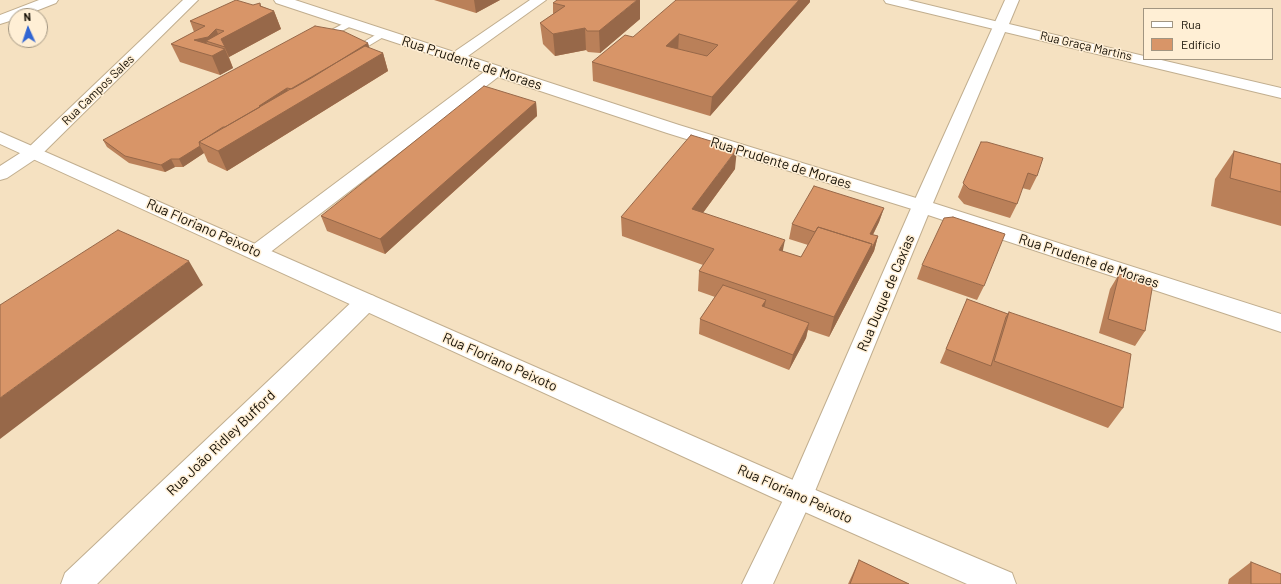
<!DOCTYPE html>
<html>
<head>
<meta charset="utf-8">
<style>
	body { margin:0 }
	#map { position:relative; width:1281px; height:584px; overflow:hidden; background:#f5e1c1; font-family:Barlow,sans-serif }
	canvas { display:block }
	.legend { position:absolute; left:1143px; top:8px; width:130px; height:52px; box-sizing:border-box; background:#ffefd5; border:1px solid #a19581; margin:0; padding:5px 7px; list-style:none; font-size:12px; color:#140e04 }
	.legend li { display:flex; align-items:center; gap:8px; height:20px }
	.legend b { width:20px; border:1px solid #a19581 }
	.north { position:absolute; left:8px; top:8px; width:40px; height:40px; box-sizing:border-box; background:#ffefd5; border:1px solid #a19581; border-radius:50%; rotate:357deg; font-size:11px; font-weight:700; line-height:16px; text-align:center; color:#140e04 }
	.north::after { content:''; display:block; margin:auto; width:14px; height:18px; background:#3165d3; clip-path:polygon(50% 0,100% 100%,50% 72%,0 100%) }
</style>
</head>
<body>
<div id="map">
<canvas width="1281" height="584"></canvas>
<ul class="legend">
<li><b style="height:5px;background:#fff"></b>Rua</li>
<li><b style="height:11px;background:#d89568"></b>Edifício</li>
</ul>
<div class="north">N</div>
</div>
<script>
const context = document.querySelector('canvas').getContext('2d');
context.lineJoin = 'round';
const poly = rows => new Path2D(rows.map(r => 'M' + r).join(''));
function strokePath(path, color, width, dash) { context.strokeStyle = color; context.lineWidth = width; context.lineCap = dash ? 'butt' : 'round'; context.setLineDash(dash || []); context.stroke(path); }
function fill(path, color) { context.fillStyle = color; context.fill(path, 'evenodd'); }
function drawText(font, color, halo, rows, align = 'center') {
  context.font = font + ' Barlow,sans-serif'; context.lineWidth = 3; context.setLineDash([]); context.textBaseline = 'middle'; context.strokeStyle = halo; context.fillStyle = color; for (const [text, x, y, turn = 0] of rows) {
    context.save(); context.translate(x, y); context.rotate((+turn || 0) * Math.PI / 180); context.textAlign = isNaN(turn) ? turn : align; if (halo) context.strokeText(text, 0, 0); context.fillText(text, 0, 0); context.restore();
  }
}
const service = poly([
	[350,20,353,21,355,23,353,25,323,41,317,41,315,39,350,20],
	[382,31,385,32,387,34,385,36,355,54,349,54,347,52,382,31]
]);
const minor = poly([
	[39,0,58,0,56,3,23,16,16,16,16,19,0,24,0,15,39,0],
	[183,0,198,0,40,156,7,178,0,180,0,166,28,148,183,0],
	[274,0,295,0,454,52,530,0,546,0,468,56,679,125,929,202,932,206,929,210,922,212,915,210,667,133,498,77,264,257,257,259,250,257,247,252,250,247,484,72,276,3,274,0],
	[884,0,908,0,1007,24,1009,27,1007,30,1002,31,886,3,884,0],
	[366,294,374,296,377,302,374,308,97,584,61,584,65,573,358,296,366,294],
	[799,483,1012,573,1016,584,967,584,789,505,785,496,789,487,799,483]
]);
const secondary = poly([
	[0,132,809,487,813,496,809,505,799,509,789,505,0,144,0,132]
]);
const primary = poly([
	[1005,0,1019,0,1009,24,1144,56,1144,59,1157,59,1281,88,1281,98,1005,32,933,203,1281,314,1281,332,928,215,813,496,773,584,742,584,788,490,912,206,1005,0]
]);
strokePath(service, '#c1ae8f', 2);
strokePath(minor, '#c1ae8f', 2);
strokePath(secondary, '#c1ae8f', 2);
strokePath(primary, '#c1ae8f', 2);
fill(service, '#fff');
fill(minor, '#fff');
fill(secondary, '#fff');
fill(primary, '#fff');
fill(poly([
	[434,0,500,0,476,13],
	[810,2,710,116,593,81,592,62,633,37],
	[553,3,640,19,600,53,588,52,586,50,555,56,543,44,540,23,553,14],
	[253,5,261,6,274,11,281,29,229,57,233,68,220,75,180,62,171,44,194,32,190,21],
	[368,43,369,48,383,53,388,71,227,171,208,162,204,153,183,167,175,167,165,172,129,163,107,147,103,140],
	[536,102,537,116,385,254,327,231,321,216],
	[981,142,1037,176,1030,190,1022,188,1017,204,1010,218,964,204,958,197],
	[1234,151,1281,164,1281,226,1211,206,1215,179],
	[735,169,703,213,783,252,801,257,808,245,789,239,792,224,884,208,879,222,873,235,878,236,874,251,829,337,808,330,806,338,789,370,699,334,700,319,715,297,698,291,699,271,703,265,622,236,621,217],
	[922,265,984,286,977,300,917,279],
	[1119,274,1145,331,1135,346,1099,333,1110,289],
	[967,299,1008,314,1009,312,1123,408,1108,428,940,363],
	[859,560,909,584,848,584],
	[1251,562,1281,584,1228,584,1229,579]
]), '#ba8059');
fill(poly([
	[474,0,500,0,476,13],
	[637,0,640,0,640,19,600,53,599,31],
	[799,0,810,0,810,2,710,116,712,97],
	[260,3,265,16,274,11,281,29,229,57,221,39,260,6],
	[585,28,586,50,555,56,553,34],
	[216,29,223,46,206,41,213,56,194,40],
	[679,34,678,52,666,46],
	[368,43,370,50,293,89],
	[225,49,233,68,220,75,212,56],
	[383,53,388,71,227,171,218,151],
	[287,88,290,95,262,113,259,106],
	[536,102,537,116,385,254,380,239],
	[200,146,204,153,183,167,179,159],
	[737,149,735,169,691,229,692,209],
	[171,159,175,167,165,172,161,165],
	[884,208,879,222,866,248,870,234],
	[878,236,874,251,829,337,834,317,872,244],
	[785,240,781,260,779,250],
	[189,261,203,285,0,439,0,398],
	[766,300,763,315,762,306],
	[809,323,806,338,789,370,793,355]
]), '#976849');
const building = poly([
	[236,0,253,5,260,3,260,6,274,11,221,39,225,47,206,41,224,31,216,29,208,37,194,40,225,49,212,56,171,44,205,26,190,21,236,0],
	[557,0,637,0,599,31,587,31,585,28,553,34,540,23,565,6,553,3,557,0],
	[676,0,799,0,712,97,592,62,625,35,633,37,676,0],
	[679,34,718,45,707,56,666,46,679,34],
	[315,26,343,31,368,43,313,77,292,89,287,88,259,106,260,107,225,127,223,127,209,136,199,142,200,146,179,159,171,159,161,165,125,156,103,140,315,26],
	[365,46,383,53,218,151,199,142,365,46],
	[484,86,536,102,380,239,321,216,484,86],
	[691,135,737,149,692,209,785,240,779,250,801,257,818,227,872,244,834,317,699,271,714,249,621,217,691,135],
	[981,142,987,142,1043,158,1037,176,1028,173,1017,204,969,189,963,183,981,142],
	[1234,151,1281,164,1281,192,1230,178,1234,151],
	[814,186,884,208,870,234,878,236,871,250,872,244,818,227,815,232,792,224,814,186],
	[953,217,1005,234,984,286,922,265,944,218,953,217],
	[118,230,189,261,0,398,0,305,118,230],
	[1119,274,1153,283,1145,331,1108,319,1119,274],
	[723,285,766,300,762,306,809,323,793,355,700,319,723,285],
	[967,299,1008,314,1006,317,991,366,946,349,967,299],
	[1009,312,1131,354,1123,408,994,361,1009,312],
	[859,560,909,584,850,584,859,560],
	[1251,562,1281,574,1281,584,1251,584,1251,562]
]);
fill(building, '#d89568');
strokePath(building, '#976849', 1);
drawText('12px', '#140e04', '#ffefd5', [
	["Rua Graça Martins",1086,46,13],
	["Rua Campos Sales",98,90,-44]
]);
drawText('14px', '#140e04', '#ffefd5', [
	["Rua Prudente de Moraes",472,63,18],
	["Rua Prudente de Moraes",781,163,17],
	["Rua Floriano Peixoto",204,228,24],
	["Rua Prudente de Moraes",1089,261,18],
	["Rua Duque de Caxias",886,293,-67],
	["Rua Floriano Peixoto",500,362,24],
	["Rua João Ridley Bufford",221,443,-44],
	["Rua Floriano Peixoto",795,494,24]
]);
</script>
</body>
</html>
